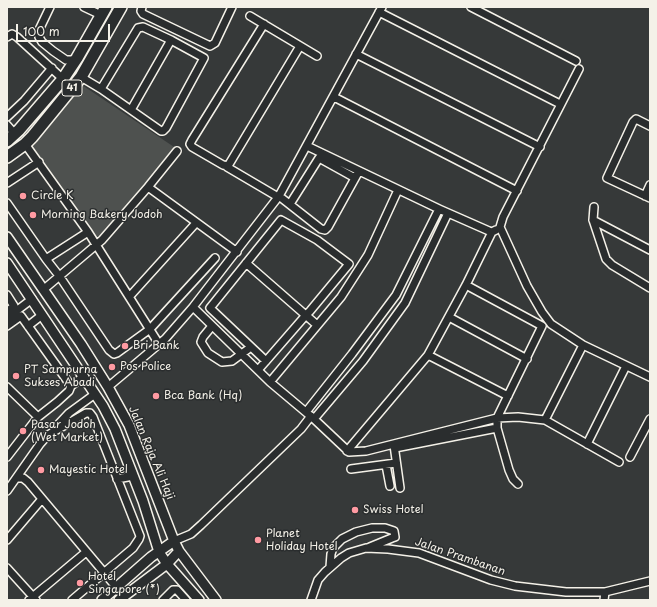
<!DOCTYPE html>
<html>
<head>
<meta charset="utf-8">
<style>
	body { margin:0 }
	#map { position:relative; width:657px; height:607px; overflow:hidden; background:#363939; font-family:"Playpen Sans",sans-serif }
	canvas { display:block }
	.frame { position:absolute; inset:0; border:8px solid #f4f1e8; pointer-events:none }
	.scale { position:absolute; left:16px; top:24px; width:94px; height:18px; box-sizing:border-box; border:2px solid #f4f1e8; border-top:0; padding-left:5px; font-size:12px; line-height:14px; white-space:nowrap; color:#f4f1e8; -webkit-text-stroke:3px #2a2d2e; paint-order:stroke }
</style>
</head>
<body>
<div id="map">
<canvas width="657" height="607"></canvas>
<div class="frame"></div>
<div class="scale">100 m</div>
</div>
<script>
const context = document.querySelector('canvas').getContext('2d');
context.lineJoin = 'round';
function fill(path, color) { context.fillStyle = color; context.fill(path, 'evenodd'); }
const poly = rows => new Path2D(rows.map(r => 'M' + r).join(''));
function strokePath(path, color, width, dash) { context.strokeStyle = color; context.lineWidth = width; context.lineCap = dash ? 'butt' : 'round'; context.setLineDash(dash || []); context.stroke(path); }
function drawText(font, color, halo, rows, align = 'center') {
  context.font = font + ' "Playpen Sans",sans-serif'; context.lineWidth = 3; context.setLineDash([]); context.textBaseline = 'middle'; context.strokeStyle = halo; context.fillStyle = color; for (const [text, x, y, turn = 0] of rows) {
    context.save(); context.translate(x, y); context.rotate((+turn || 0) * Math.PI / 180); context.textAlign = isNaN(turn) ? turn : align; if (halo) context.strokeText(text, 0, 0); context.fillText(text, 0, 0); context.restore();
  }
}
fill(poly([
	[82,85,177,149,96,244,27,144]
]), '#4e514f');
const minor = poly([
	[50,7,38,32,39,37,42,42,53,51,66,60,73,60,78,57],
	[84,7,101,15],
	[142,7,141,11,143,14,210,46,215,43,232,7],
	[471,7,576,61],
	[379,12,560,104],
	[250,16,317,56],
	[264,24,192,140,190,144,192,147,223,165,228,166,300,46],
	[7,37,12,34,17,37,63,79],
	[356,54,540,147],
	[579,69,503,217,500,227,527,286,542,312,551,324,583,345,650,377],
	[81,77,101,89,161,131,163,131,166,128,204,58,171,40,131,110],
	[101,89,138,28,143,27,171,40],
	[334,97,517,191],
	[7,117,24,101,52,68],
	[7,125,15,134],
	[650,126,636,119,633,122,607,178,650,198],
	[25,144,88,232,159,344],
	[307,146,439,209,489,231,492,232,496,230],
	[227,167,278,197],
	[7,183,39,162],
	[148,187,237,252],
	[279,196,321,229,325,230,328,227,359,171],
	[645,196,650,185],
	[7,203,46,259,60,277,109,350,114,354,117,353,150,329,215,258],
	[290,204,319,158,355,178],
	[594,207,593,220,606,259,612,265,650,288],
	[593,220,650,250],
	[46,259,88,232],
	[246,263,317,325],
	[466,285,542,326,497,418,497,428,509,470,513,479,518,484],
	[43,290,102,240,148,187,177,151],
	[7,295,14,306,7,312],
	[130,296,196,223],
	[193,307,270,382,314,419,349,452,366,451,497,418,518,417,545,420,619,462],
	[449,317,527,359],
	[7,318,32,299],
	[7,326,21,316,71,386,69,391,57,402,38,417],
	[28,326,42,315],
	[212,326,203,337,201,342,208,353,222,362,232,361,251,347],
	[428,355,508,396],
	[258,370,266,361,306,315,310,311,349,264,317,240,281,220,210,308,266,361],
	[270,382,341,297,368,255,398,190],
	[71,386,84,376],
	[7,387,38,417,7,457],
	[108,387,165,339,193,307,279,196,382,7],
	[306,412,352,354,396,295,439,209],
	[314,419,363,361,405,303,448,213],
	[545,420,583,345],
	[54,429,69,413,95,394],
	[587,444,626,366],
	[394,445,400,488],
	[395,448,497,428],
	[347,451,428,355,466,285,492,232],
	[630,457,650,419],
	[386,465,390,486],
	[351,469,396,463],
	[17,478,23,478,28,482,117,588],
	[117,479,133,476],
	[7,491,40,444,48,435,86,413,90,413,93,417,140,536,139,539,133,548,72,600],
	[7,540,42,499],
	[174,541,191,534,201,525,301,429,311,416],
	[330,567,331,554,333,548,342,539,356,532,372,528,385,528,394,531,395,537,392,538,370,547],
	[7,568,36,600],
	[29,600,86,552],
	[163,600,173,590,177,590,186,600],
	[311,600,318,580,325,572,341,558,349,553,366,548,388,549,419,553,491,580,515,586,566,592,605,592,650,581],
	[604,600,605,592]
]);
const major = poly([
	[7,237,81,344,108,387,129,425,174,541,179,551,216,600],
	[7,263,103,406,115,429,143,501,159,552,167,564,199,600],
	[102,600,151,557,174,541],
	[119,600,167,564,179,551]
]);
const highway = poly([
	[7,141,19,130,63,79,77,58,106,7],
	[7,157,25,144,32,137,81,77,121,7]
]);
strokePath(minor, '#f4f1e8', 10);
strokePath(major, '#f4f1e8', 12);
strokePath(highway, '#f4f1e8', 14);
strokePath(minor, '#2a2d2e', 7);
strokePath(major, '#2a2d2e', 9);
strokePath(highway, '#2a2d2e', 11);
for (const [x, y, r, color] of [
	[23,196,4,"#ff9aa2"],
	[33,215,4,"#ff9aa2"],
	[125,346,4,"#ff9aa2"],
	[112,367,4,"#ff9aa2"],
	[16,376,4,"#ff9aa2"],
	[156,396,4,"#ff9aa2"],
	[23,431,4,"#ff9aa2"],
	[41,470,4,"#ff9aa2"],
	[355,510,4,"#ff9aa2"],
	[258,540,4,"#ff9aa2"],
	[80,583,4,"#ff9aa2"]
]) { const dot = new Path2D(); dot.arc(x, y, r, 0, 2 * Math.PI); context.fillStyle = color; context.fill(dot); strokePath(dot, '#2a2d2e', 1.5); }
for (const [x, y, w] of [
	[72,88,20]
]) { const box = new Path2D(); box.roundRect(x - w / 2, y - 8, w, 16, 3); context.fillStyle = '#2a2d2e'; context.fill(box); strokePath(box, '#f4f1e8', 1); }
drawText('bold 10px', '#f4f1e8', null, [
	["41",72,88]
]);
drawText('11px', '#f4f1e8', '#2a2d2e', [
	["Circle K",31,196],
	["Morning Bakery Jodoh",41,215],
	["Bri Bank",133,346],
	["Pos Police",120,367],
	["PT Sampurna",24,370],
	["Sukses Abadi",24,383],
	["Bca Bank (Hq)",164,396],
	["Pasar Jodoh",31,425],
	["(Wet Market)",31,438],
	["Mayestic Hotel",49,470],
	["Swiss Hotel",363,510],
	["Planet",266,534],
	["Holiday Hotel",266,547],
	["Hotel",88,577],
	["Singapore (*)",88,590]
], 'left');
drawText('11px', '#f4f1e8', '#2a2d2e', [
	["Jalan Raja Ali Haji",151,453,67],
	["Jalan Prambanan",460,557,19]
]);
</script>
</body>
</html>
